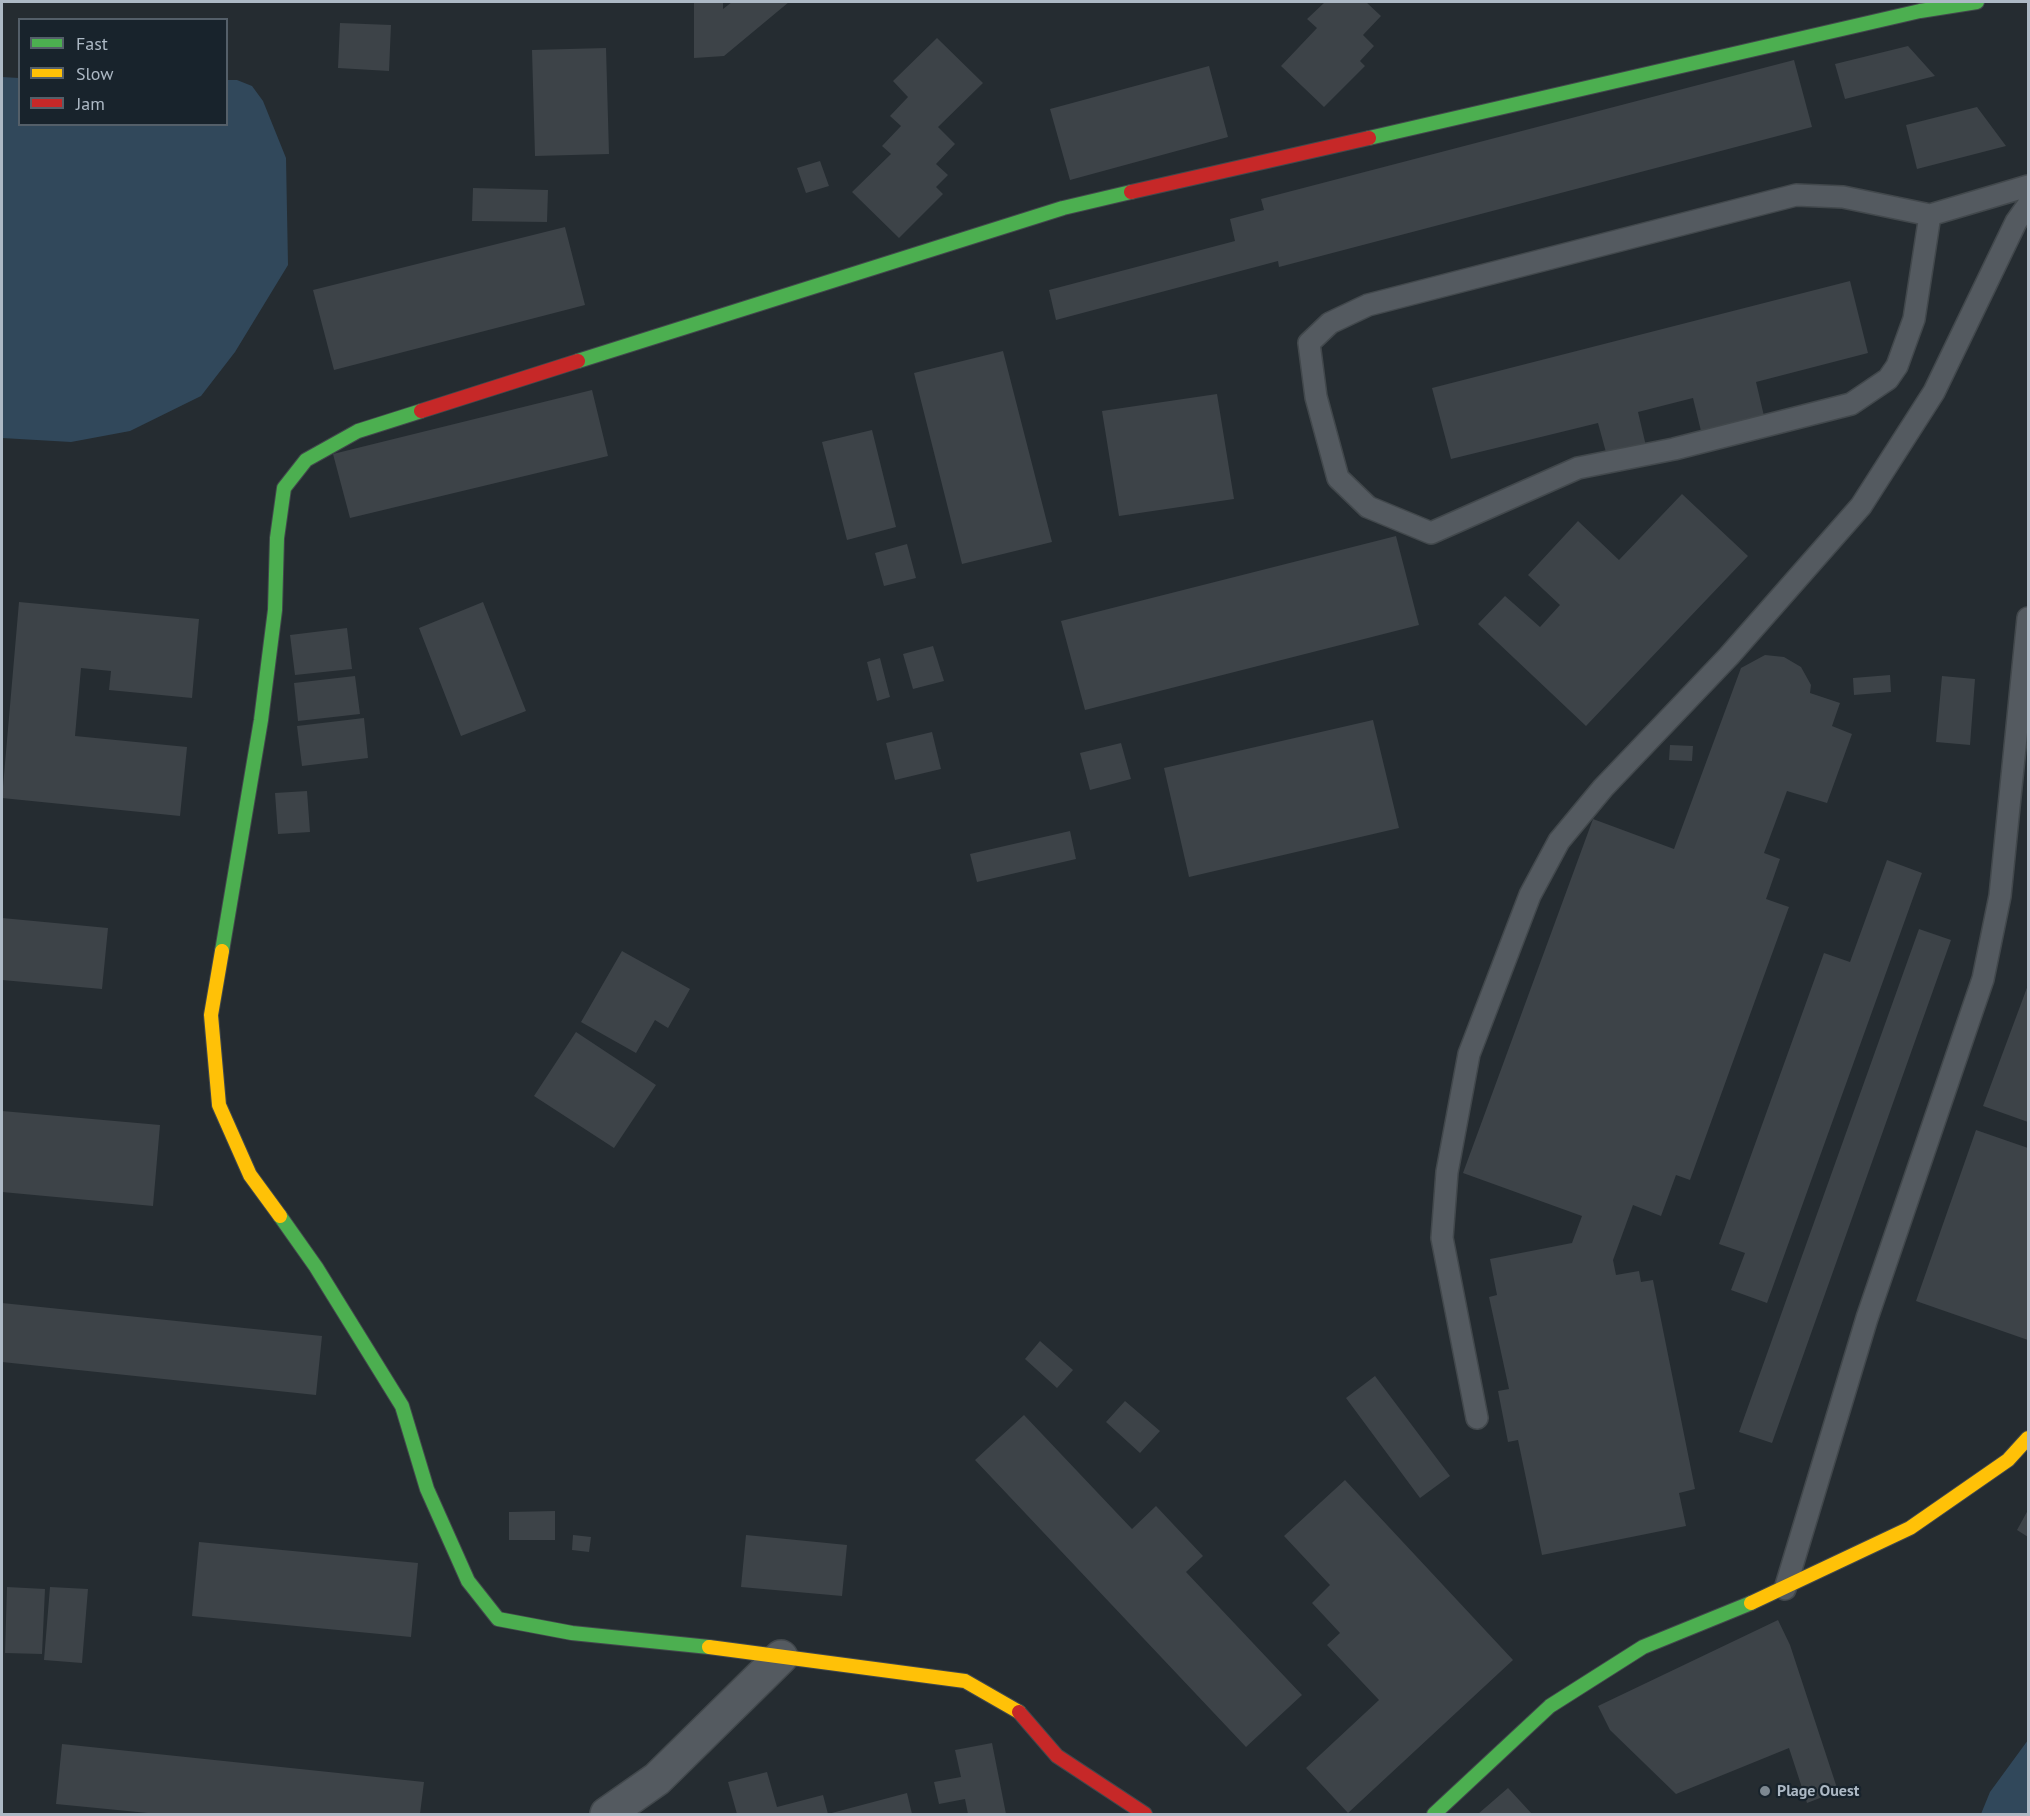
<!DOCTYPE html>
<html>
<head>
<meta charset="utf-8">
<style>
	body { margin:0 }
	#map { position:relative; width:2030px; height:1816px; overflow:hidden; background:#252c31; font-family:"PT Sans",sans-serif }
	canvas { display:block }
	.frame { position:absolute; inset:0; border:3px solid #adb9c5; pointer-events:none }
	.legend { position:absolute; left:18px; top:18px; width:210px; height:108px; box-sizing:border-box; background:#18232c; border:2px solid #545f69; margin:0; padding:8px 10px; list-style:none; font-size:18px; color:#adb9c5 }
	.legend li { display:flex; align-items:center; gap:12px; height:30px }
	.legend b { width:30px; border:2px solid #545f69 }
</style>
</head>
<body>
<div id="map">
<canvas width="2030" height="1816"></canvas>
<div class="frame"></div>
<ul class="legend">
<li><b style="height:8px;background:#4caf50"></b>Fast</li>
<li><b style="height:8px;background:#ffc107"></b>Slow</li>
<li><b style="height:8px;background:#c62828"></b>Jam</li>
</ul>
</div>
<script>
const context = document.querySelector('canvas').getContext('2d');
context.lineJoin = 'round';
function fill(path, color) { context.fillStyle = color; context.fill(path, 'evenodd'); }
const poly = rows => new Path2D(rows.map(r => 'M' + r).join(''));
function strokePath(path, color, width, dash) { context.strokeStyle = color; context.lineWidth = width; context.lineCap = dash ? 'butt' : 'round'; context.setLineDash(dash || []); context.stroke(path); }
function drawText(font, color, halo, rows, align = 'center') {
  context.font = font + ' "PT Sans",sans-serif'; context.lineWidth = 4.5; context.setLineDash([]); context.textBaseline = 'middle'; context.strokeStyle = halo; context.fillStyle = color; for (const [text, x, y, turn = 0] of rows) {
    context.save(); context.translate(x, y); context.rotate((+turn || 0) * Math.PI / 180); context.textAlign = isNaN(turn) ? turn : align; if (halo) context.strokeText(text, 0, 0); context.fillText(text, 0, 0); context.restore();
  }
}
fill(poly([
	[2,77,19,78,20,124,226,124,227,80,237,80,252,86,263,101,286,158,288,265,235,352,201,396,130,431,71,442,2,438],
	[2028,1740,2028,1814,1981,1814,1990,1792]
]), '#31485b');
fill(poly([
	[694,2,723,2,723,9,732,2,789,2,724,56,694,58],
	[1325,2,1366,2,1381,16,1363,35,1374,46,1360,61,1365,66,1324,107,1281,66,1317,28,1307,19],
	[340,23,391,25,389,71,338,68],
	[937,38,983,83,938,127,955,144,936,164,948,175,936,187,943,194,899,238,852,192,891,154,882,146,901,126,890,116,908,97,893,81],
	[1908,46,1935,76,1845,99,1835,64],
	[606,48,609,154,535,156,532,50],
	[1794,60,1812,127,1279,267,1278,261,1056,320,1049,290,1235,241,1230,219,1264,210,1261,199],
	[1209,66,1228,137,1070,180,1050,109],
	[1977,107,2006,146,1917,169,1906,125],
	[820,161,829,186,806,193,797,168],
	[473,188,548,190,547,222,472,221],
	[565,227,585,305,334,370,313,290],
	[1850,281,1868,353,1756,382,1764,416,1701,431,1693,398,1638,412,1646,446,1607,456,1598,423,1451,459,1432,388],
	[1003,351,1052,542,962,564,914,373],
	[592,390,608,456,350,518,333,454],
	[1217,394,1234,499,1119,516,1102,411],
	[872,430,896,527,847,540,822,442],
	[1682,494,1748,556,1586,726,1478,624,1505,596,1540,627,1560,605,1528,575,1578,521,1619,560],
	[1396,536,1419,625,1085,710,1061,621],
	[907,544,916,578,884,586,875,553],
	[19,602,199,619,192,698,109,690,111,671,81,668,75,736,187,747,180,816,2,798],
	[483,602,526,711,461,736,419,628],
	[347,628,352,669,295,675,290,635],
	[933,646,944,681,913,689,903,654],
	[1765,655,1784,657,1801,667,1811,685,1810,693,1840,703,1832,726,1852,734,1827,803,1787,791,1764,853,1780,859,1766,899,1789,907,1690,1180,1676,1175,1661,1216,1633,1205,1613,1260,1616,1275,1639,1271,1641,1282,1653,1280,1695,1489,1679,1493,1686,1526,1542,1555,1518,1440,1508,1442,1498,1391,1509,1389,1489,1297,1497,1295,1490,1259,1572,1243,1582,1216,1463,1173,1593,819,1674,849,1741,668],
	[880,658,890,697,877,701,867,662],
	[1890,675,1891,692,1854,695,1853,678],
	[355,676,360,714,298,721,294,683],
	[1942,676,1975,679,1970,745,1936,742],
	[364,718,368,758,302,766,297,726],
	[1373,720,1399,828,1189,877,1164,768],
	[932,732,941,769,895,780,886,743],
	[1121,743,1131,779,1090,790,1080,753],
	[1670,745,1693,746,1692,761,1669,760],
	[307,791,310,832,278,834,275,793],
	[1070,831,1076,859,977,882,970,854],
	[1887,860,1922,873,1767,1303,1731,1290,1745,1253,1719,1244,1824,953,1850,962],
	[2,918,108,928,102,989,2,980],
	[1919,929,1951,940,1772,1443,1739,1432],
	[622,951,690,989,668,1028,655,1020,636,1053,581,1022],
	[2028,985,2028,1122,1983,1106],
	[576,1032,656,1085,614,1148,534,1096],
	[2,1111,160,1125,153,1206,2,1192],
	[1976,1130,2028,1148,2028,1340,1916,1301],
	[2,1303,322,1336,316,1395,2,1362],
	[1040,1341,1073,1370,1057,1388,1025,1359],
	[1375,1376,1450,1476,1420,1498,1346,1398],
	[1125,1401,1160,1431,1140,1453,1106,1422],
	[1024,1415,1132,1529,1156,1506,1203,1556,1186,1572,1302,1695,1246,1747,975,1460],
	[1345,1480,1513,1660,1348,1813,1306,1768,1379,1700,1327,1645,1340,1633,1312,1603,1330,1585,1284,1536],
	[2028,1510,2028,1537,2017,1530],
	[555,1511,555,1540,509,1540,509,1512],
	[573,1535,591,1537,589,1552,572,1550],
	[746,1535,847,1545,842,1596,741,1587],
	[199,1542,418,1563,411,1637,192,1616],
	[7,1587,45,1589,42,1654,5,1653],
	[50,1587,88,1589,82,1663,44,1660],
	[1778,1620,1790,1645,1838,1791,1807,1803,1789,1748,1676,1794,1610,1730,1598,1706],
	[992,1743,1006,1814,968,1814,965,1799,939,1804,934,1782,961,1777,955,1750],
	[62,1744,424,1782,420,1814,158,1814,56,1804],
	[767,1772,777,1807,823,1795,828,1814,907,1793,912,1814,737,1814,728,1782],
	[1508,1788,1532,1814,1478,1814]
]), '#3d4348');
const lane = poly([
	[1930,215,1914,319,1897,366,1888,379,1851,404,1674,449,1578,468,1431,533,1368,507,1338,478,1316,397,1309,343,1330,323,1368,305,1796,195,1843,197,1930,215,2028,186],
	[1477,1418,1442,1238,1447,1172,1469,1054,1530,895,1559,841,1603,788,1729,656,1861,506,1934,392,2016,222,2028,205],
	[1785,1589,1867,1318,1983,979,2000,896,2028,618]
]);
const street = poly([
	[607,1814,657,1779,781,1657]
]);
const fast = poly([
	[1369,138,1920,11,1977,2],
	[578,361,1063,208,1131,192],
	[222,951,261,720,275,610,277,538,284,488,306,460,358,431,421,411],
	[280,1216,316,1267,402,1406,427,1489,468,1581,498,1619,572,1633,709,1647],
	[1434,1814,1550,1706,1643,1647,1751,1603]
]);
const slow = poly([
	[222,951,211,1015,219,1105,250,1175,280,1216],
	[1751,1603,1910,1528,2008,1460,2028,1438],
	[709,1647,965,1681,1019,1712]
]);
const jam = poly([
	[1131,192,1369,138],
	[421,411,578,361],
	[1019,1712,1057,1756,1145,1814]
]);
strokePath(lane, '#42484c', 24);
strokePath(street, '#42484c', 36);
strokePath(fast, '#42484c', 16);
strokePath(slow, '#42484c', 16);
strokePath(jam, '#42484c', 16);
strokePath(lane, '#545a60', 21);
strokePath(street, '#545a60', 33);
strokePath(fast, '#4caf50', 14);
strokePath(slow, '#ffc107', 14);
strokePath(jam, '#c62828', 14);
for (const [x, y, r, color] of [
	[1765,1791,6,"#7d8891"]
]) { const dot = new Path2D(); dot.arc(x, y, r, 0, 2 * Math.PI); context.fillStyle = color; context.fill(dot); strokePath(dot, '#18232c', 2); }
drawText('bold 16px', '#adb9c5', '#18232c', [
	["Plage Ouest",1777,1791]
], 'left');
</script>
</body>
</html>
